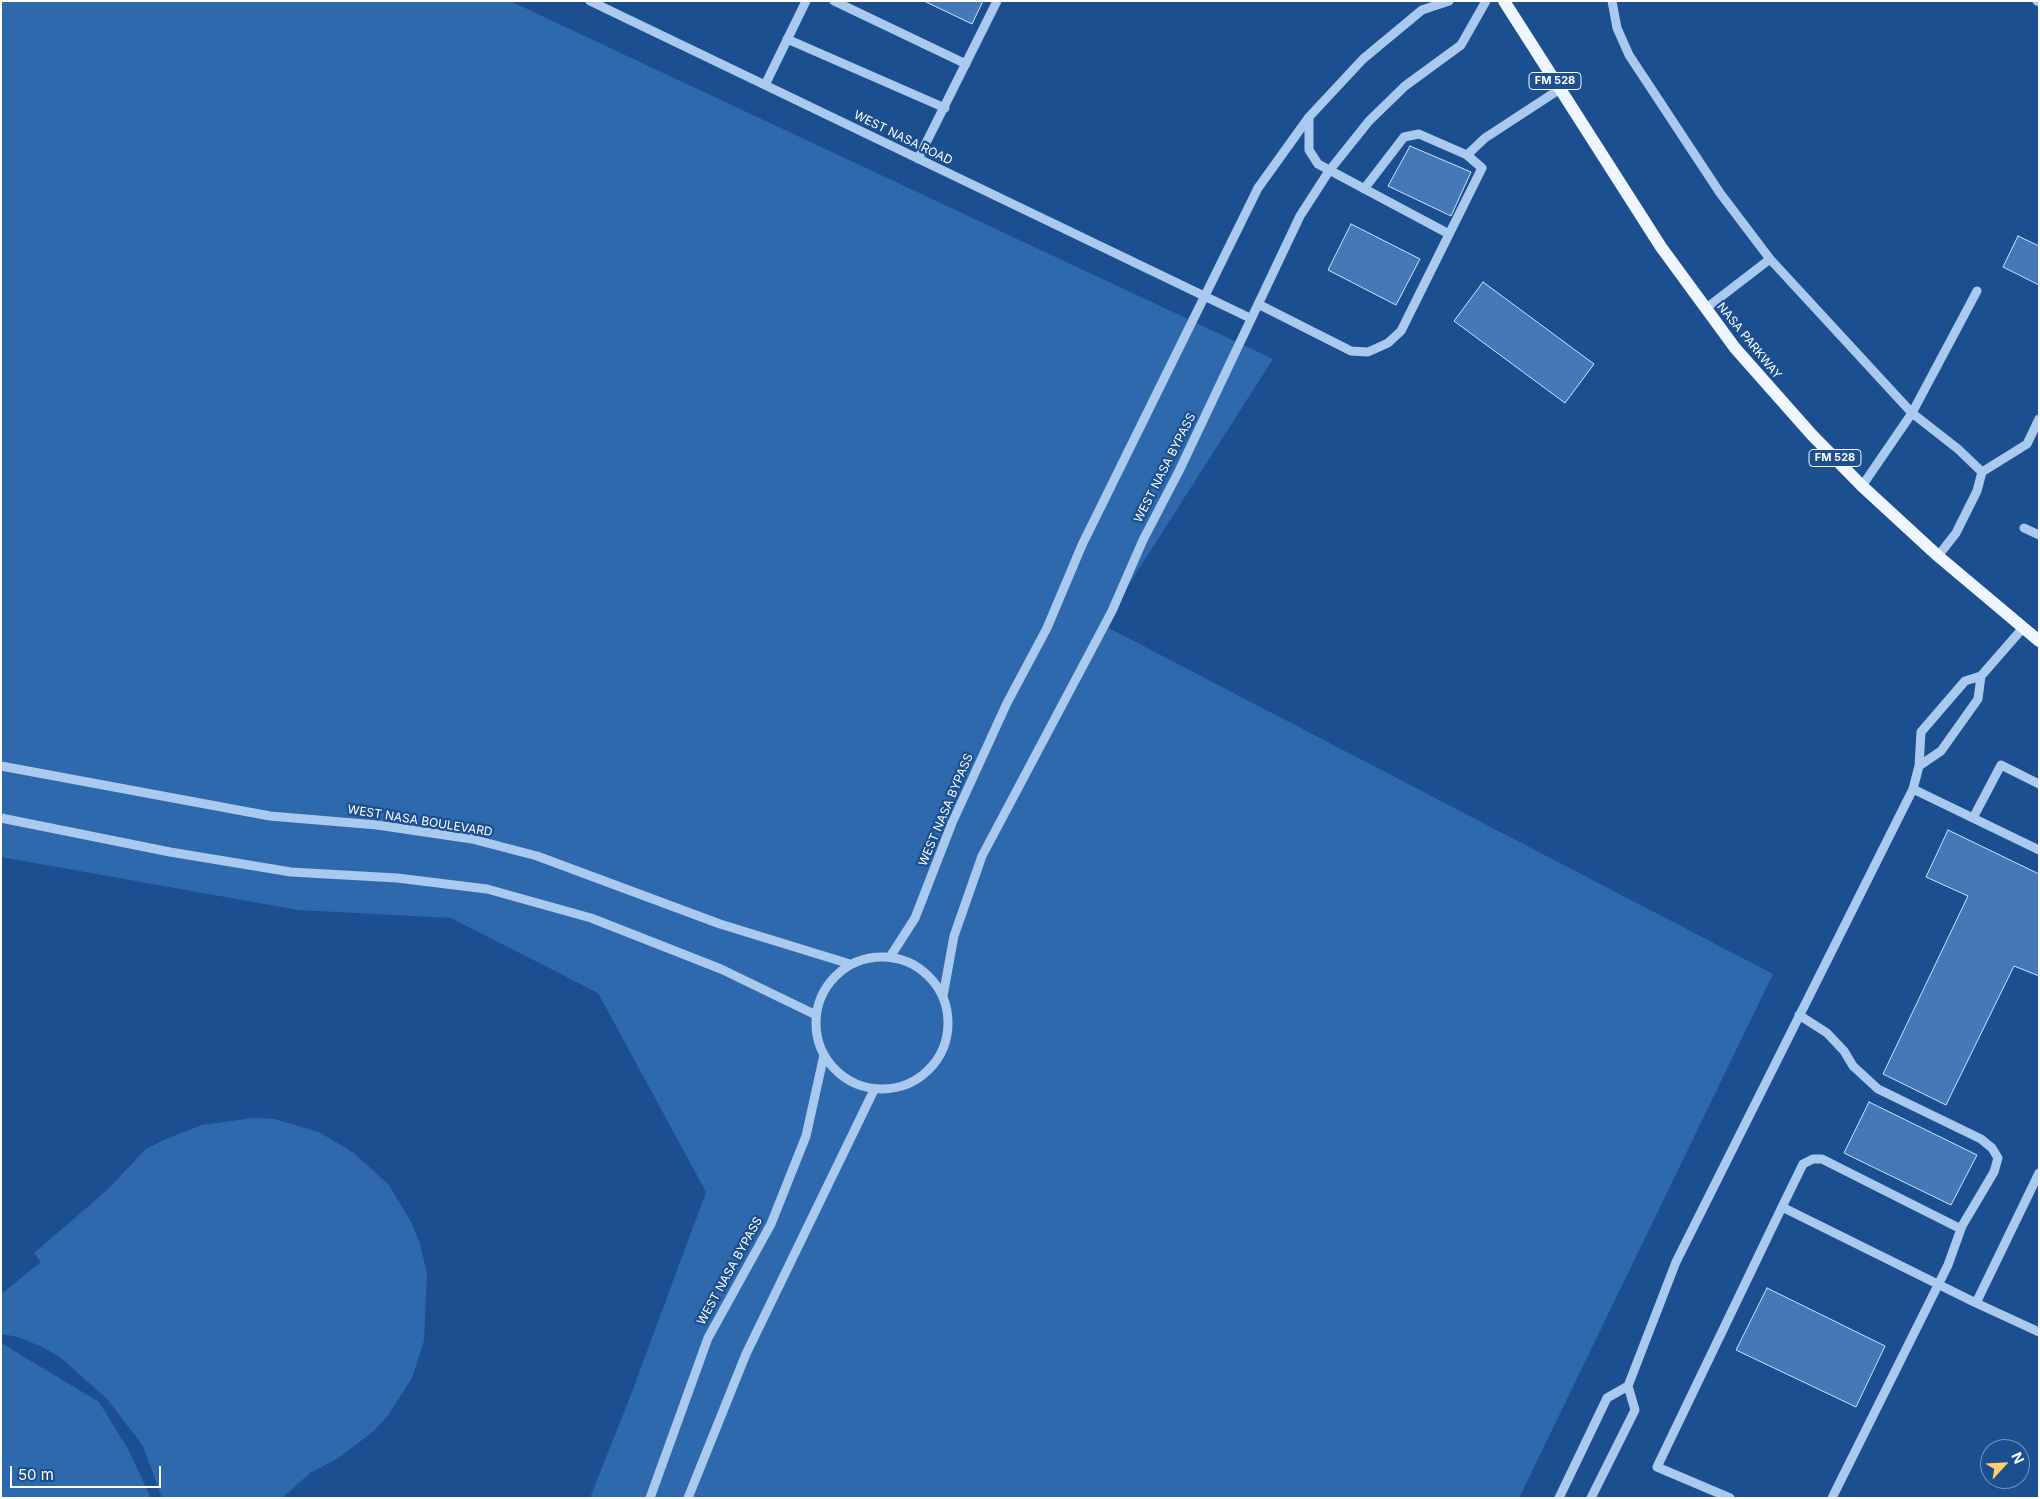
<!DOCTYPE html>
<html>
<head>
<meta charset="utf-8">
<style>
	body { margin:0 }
	#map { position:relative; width:2040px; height:1499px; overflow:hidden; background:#1b4f8f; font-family:Inter,sans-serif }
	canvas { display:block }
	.frame { position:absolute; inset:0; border:2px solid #fff; pointer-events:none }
	.north { position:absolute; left:1980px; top:1439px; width:50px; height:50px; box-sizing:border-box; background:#1b4f8f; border:1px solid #7695bc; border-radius:50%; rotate:65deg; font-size:14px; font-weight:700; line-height:20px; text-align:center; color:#fff }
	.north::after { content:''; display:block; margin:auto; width:18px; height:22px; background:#ffd166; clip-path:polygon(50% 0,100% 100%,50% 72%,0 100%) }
	.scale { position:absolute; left:10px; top:1466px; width:151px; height:22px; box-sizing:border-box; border:2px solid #fff; border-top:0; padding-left:6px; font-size:15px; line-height:18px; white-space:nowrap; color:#fff; -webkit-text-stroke:4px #1b4f8f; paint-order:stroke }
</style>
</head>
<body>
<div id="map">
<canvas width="2040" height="1499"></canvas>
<div class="frame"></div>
<div class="north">N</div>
<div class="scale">50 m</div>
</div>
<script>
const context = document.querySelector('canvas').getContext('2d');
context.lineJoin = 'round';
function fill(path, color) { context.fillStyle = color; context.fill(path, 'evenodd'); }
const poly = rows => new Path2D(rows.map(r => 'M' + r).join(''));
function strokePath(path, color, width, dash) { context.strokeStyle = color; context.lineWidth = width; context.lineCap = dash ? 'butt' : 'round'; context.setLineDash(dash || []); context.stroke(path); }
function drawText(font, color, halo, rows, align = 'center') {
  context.font = font + ' Inter,sans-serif'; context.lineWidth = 4.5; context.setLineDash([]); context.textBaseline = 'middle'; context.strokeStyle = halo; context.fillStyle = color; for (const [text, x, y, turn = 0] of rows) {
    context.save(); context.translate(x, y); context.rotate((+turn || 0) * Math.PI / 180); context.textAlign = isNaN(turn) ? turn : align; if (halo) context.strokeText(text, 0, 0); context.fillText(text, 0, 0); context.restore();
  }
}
fill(poly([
	[1,1,510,1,1273,359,1103,625,1773,974,1519,1498,590,1498,632,1392,706,1192,598,993,451,918,298,910,1,857],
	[252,1118,274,1119,319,1132,354,1153,389,1185,412,1224,420,1244,427,1273,424,1341,412,1378,389,1414,374,1431,337,1459,310,1473,282,1498,162,1498,143,1446,108,1400,60,1357,40,1346,18,1337,1,1334,1,1294,41,1262,34,1253,106,1191,146,1149,166,1139,202,1125],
	[1,1343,99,1402,128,1449,151,1498,1,1498]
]), '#2e69ad');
const building = poly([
	[924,1,983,1,972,24,924,1],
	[1410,146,1471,172,1451,216,1388,186,1410,146],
	[1351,224,1420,259,1396,305,1328,270,1351,224],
	[2018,236,2039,246,2039,285,2003,267,2018,236],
	[1483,282,1594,364,1565,403,1454,321,1483,282],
	[1948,830,2039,874,2039,976,2014,966,1946,1105,1883,1074,1968,896,1926,877,1948,830],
	[1869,1102,1977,1155,1951,1205,1844,1153,1869,1102],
	[1767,1288,1885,1346,1856,1407,1736,1350,1767,1288]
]);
fill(building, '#4478b7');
strokePath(building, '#cfe3fa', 1);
strokePath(poly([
	[590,1,1250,318],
	[834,1,966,64],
	[1612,1,1617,28,1629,55,1720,193,1770,259,1705,309],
	[2037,1,2039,2],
	[787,39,945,108],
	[765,85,806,1],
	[1309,117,1309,150,1318,164,1449,234],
	[918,159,997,1],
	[1364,189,1404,137,1419,134,1467,155],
	[1770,259,1912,413,1958,449,1982,472],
	[1258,304,1351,351,1368,352,1388,343,1401,331,1482,168,1467,155,1485,138,1560,89],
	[1862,486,1912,413,1977,291],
	[2024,528,2039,535],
	[1938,556,1956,533,1977,491,1982,472,2027,444,2039,419],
	[1,766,270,816,377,825,472,839,537,856,720,924,850,964],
	[1919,766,1941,751,1978,699,1981,676],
	[1913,789,1919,766,1921,732,1965,681,1981,676,2022,629],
	[1,818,170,852,291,872,397,878,487,889,591,918,721,969,816,1015],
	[1973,818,2001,765,2039,784],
	[890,957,915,918,952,823,1007,703,1047,628,1082,545,1258,188,1309,117,1363,59,1422,10,1449,1],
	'816 1023a66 66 0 1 1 132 0a66 66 0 1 1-132 0Z',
	[943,996,954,936,982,856,1112,611,1143,540,1179,471,1300,216,1329,171,1369,121,1405,86,1461,45,1486,1],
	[1799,1015,1827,1033,1844,1051,1853,1066,1878,1089,1981,1139,1992,1148,1998,1158,1994,1172,1962,1226,1948,1265,1832,1498],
	[1782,1207,1803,1164,1813,1159,1822,1159,1961,1229],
	[1976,1303,2039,1332],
	[650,1498,708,1338,771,1224,806,1136,824,1055],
	[688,1498,746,1354,874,1090],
	[1559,1498,1607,1398,1628,1386],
	[1591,1498,1635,1410,1628,1386,1676,1262,1913,789,2039,850],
	[1730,1498,1657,1467,1782,1207,1976,1303,2039,1173]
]), '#a9c9ee', 9);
strokePath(poly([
	[1504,1,1661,247,1735,348,1812,435,1862,486,1938,556,2039,641]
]), '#f0f6ff', 12);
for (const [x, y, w] of [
	[1555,81,52],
	[1835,458,52]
]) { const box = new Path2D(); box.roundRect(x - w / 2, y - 8.5, w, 17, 4); context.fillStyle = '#1b4f8f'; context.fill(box); strokePath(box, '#fff', 1); }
drawText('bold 11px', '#fff', null, [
	["FM 528",1555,81],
	["FM 528",1835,458]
]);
drawText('12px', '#fff', '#1b4f8f', [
	["WEST NASA ROAD",903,138,26],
	["NASA PARKWAY",1749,341,51],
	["WEST NASA BYPASS",1165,468,-63],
	["WEST NASA BYPASS",946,810,-67],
	["WEST NASA BOULEVARD",420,821,9],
	["WEST NASA BYPASS",730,1271,-61]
]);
</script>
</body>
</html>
